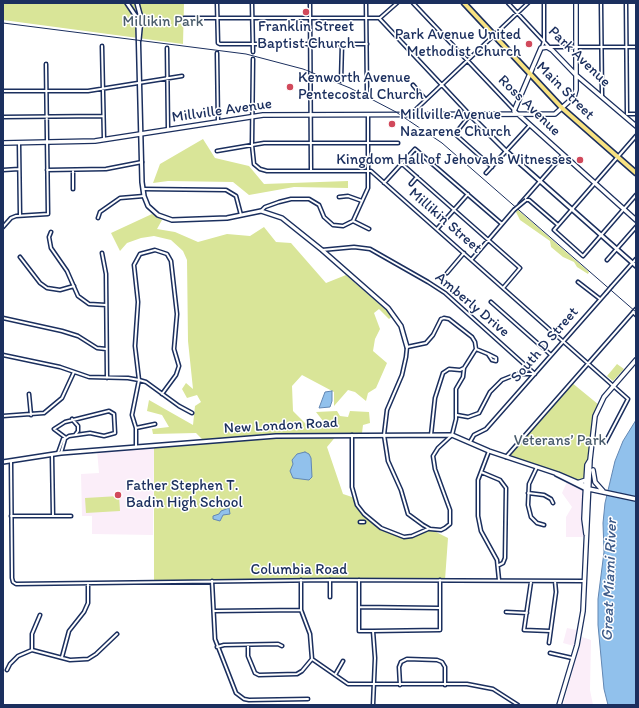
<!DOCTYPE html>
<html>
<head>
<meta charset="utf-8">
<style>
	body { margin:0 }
	#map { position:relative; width:639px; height:708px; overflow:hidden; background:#fff; font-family:Itim,sans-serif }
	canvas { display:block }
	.frame { position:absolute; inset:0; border:4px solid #1b2f5e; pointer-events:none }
</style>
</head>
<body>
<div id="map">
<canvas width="639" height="708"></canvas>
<div class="frame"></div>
</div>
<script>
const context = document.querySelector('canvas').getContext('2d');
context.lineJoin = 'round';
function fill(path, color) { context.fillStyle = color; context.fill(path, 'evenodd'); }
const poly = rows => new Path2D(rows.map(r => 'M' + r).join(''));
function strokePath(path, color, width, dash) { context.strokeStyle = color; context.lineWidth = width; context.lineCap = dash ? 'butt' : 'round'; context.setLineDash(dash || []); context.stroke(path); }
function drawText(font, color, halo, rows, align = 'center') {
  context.font = font + ' Itim,sans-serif'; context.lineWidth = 3; context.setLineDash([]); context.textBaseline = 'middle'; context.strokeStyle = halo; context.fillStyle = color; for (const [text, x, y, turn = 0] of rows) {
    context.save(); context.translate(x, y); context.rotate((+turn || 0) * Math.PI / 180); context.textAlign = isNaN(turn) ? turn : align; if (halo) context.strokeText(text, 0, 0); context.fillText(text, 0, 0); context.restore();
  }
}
fill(poly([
	[154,446,153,535,92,534,92,516,82,516,81,474,99,473,97,450],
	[567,482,584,491,584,537,566,537,566,517,572,507,562,493],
	[567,628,577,630,574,646,563,643],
	[582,637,591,640,590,690,593,705,563,705]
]), '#fbeef9');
fill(poly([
	[3,3,184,3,183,44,3,20],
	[203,139,215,158,249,166,264,184,348,181,348,188,294,187,249,195,233,182,168,181,153,183,160,164],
	[518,210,589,272,588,274,577,267,574,262,563,257,551,247,550,241,520,220,516,212],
	[152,214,162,220,157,229,175,232,198,242,227,234,250,236,264,227,276,242,291,243,326,283,346,275,393,316,389,319,379,309,374,313,380,329,375,339,373,351,387,363,376,388,368,393,366,401,355,392,348,390,334,406,334,392,302,375,292,386,293,411,307,425,319,429,323,421,316,412,337,411,340,416,348,417,350,411,369,412,370,423,363,425,362,433,289,433,203,440,196,433,153,434,152,429,169,427,162,415,147,411,149,400,193,425,195,406,201,402,197,395,187,398,182,389,186,383,193,389,188,341,187,260,183,251,171,240,154,236,141,238,127,243,120,251,111,233],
	[617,364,624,369,613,381,607,376],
	[571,382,599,405,596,410,586,480,582,482,506,457],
	[337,435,327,447,343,494,355,498,364,514,369,519,393,534,408,537,430,529,448,538,445,580,154,583,154,446,276,436],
	[119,496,120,511,86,513,85,498]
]), '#d9e598');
const water = poly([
	[332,391,332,401,330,407,319,408,325,392,332,391],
	[636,420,636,705,608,705,604,689,598,625,598,599,604,552,603,523,605,503,615,461,623,441,636,420],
	[305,452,309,454,311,458,312,477,309,480,293,478,290,471,293,464,292,460,297,454,305,452],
	[229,508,230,514,223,515,220,521,213,519,213,516,219,514,221,511,229,508]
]);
fill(water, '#91c1ec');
strokePath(water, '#6287b3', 1);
const minor = poly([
	[217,3,218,43,220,44,367,44],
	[252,3,253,52],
	[310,3,311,171],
	[366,3,367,92],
	[413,3,518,114],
	[508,3,550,48],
	[601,3,602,96],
	[626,3,627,114],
	[184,18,379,18,470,115,455,134,492,167],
	[380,18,397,3],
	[102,46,104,139],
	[542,47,544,41,544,3],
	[550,47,636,47],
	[167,48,168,129],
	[217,53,218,122],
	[253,59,252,145,254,164,260,169,267,171,371,171,628,399,605,443],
	[341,81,342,44],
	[413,85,425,99],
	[3,91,88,91,182,76],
	[411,114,528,3],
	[627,114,636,114],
	[3,117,103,116],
	[636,136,554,230,583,256,636,195],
	[19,143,20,215],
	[217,151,264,143,398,143],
	[401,163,520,268,503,288],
	[3,170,19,169],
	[47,170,106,169,142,162],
	[73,170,73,189],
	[486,173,530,125],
	[384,183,415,149,502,224],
	[411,184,417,177],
	[143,189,226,190,236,196,241,215],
	[339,197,348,196,362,201],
	[526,200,529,200,558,225],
	[520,204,563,155],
	[261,211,265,207,279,202,291,199,309,199,319,205,324,217,333,225,343,226,353,221,368,188,368,115],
	[98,218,100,212,120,198,144,196],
	[353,221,369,229],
	[3,227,11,218,16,216,48,214,46,64],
	[437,229,468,194],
	[51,232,49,237,51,248,67,271,78,296,89,304,106,305],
	[322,250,354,247,370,249,428,282,445,293,535,374],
	[102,253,106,274,107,378],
	[20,257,40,283,47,288,60,290,74,286],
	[472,259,514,210],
	[607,260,636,227],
	[447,273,464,253],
	[578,282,600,299],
	[612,286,636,259],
	[491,302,551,355],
	[633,312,636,315],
	[3,318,62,331,78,336,97,348,106,349],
	[444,318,449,319,472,337,475,342,476,349,464,368,463,377,456,389,456,419,452,435,438,448,433,456,435,469,450,510,450,524,445,528,441,530,430,529,423,525,408,514,401,490,388,461,384,435,387,410,402,375,406,357,407,347,426,343,433,335,441,319,444,318],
	[476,349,488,354,492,360,496,361,496,358,488,354],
	[3,355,60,367,89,377,128,378,139,380,146,382,179,406,192,413],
	[29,394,31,415],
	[457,415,468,417,479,413,490,392,502,380,517,374,534,374],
	[3,416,44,413,62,398,74,372],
	[72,419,78,426,78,431,75,435],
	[136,428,155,424],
	[352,435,352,487,357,505,364,514,381,528,404,537,412,536,428,529],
	[431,435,435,398,443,373,449,369,460,370,464,368],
	[470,442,474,435,486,429,606,293],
	[136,447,136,428,132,415,139,380,135,346,138,302,134,265,140,254,155,250,167,254,171,261,177,314,174,349,179,366,176,375,162,394],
	[489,451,478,480,478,516,481,531,497,560,499,580],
	[58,453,63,439,66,438,69,436,90,433,104,436,115,433,114,414,109,411,65,422,54,429,66,438],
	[61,453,65,439],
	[52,455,53,516],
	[506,457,636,309],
	[11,461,12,578,13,582,16,584,330,580,584,581],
	[537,467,529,484,528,505,531,517,537,523,544,525],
	[481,472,500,480,506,488,505,558,503,563,499,565],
	[528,493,544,495,551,499,553,503],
	[11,516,71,516],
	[360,522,364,522],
	[301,580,301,610,310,634,312,659],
	[359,580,359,631,373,631,440,630,440,580],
	[212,581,215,639,236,693,244,699,249,700,308,699],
	[531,582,524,630,550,631],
	[330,597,330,580],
	[359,607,439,608],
	[215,611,301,610],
	[506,612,527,613],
	[549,643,556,592,555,581],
	[248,645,248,656,255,673,259,675,297,674,302,671,312,659],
	[217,647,224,645,278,644,282,646],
	[32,650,32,634,40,615],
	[550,653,572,658],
	[62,657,69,631,84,612,88,603,88,584],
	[312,659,348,684,467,684,493,689,518,705],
	[7,670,10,664,18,656,32,650,70,660,88,659,96,654,117,634],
	[335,675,343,661],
	[400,685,399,667,401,662,407,659,437,660,442,662,445,667,445,685],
	[373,705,375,658,373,631]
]);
const tertiary = poly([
	[127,3,135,15,138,24,142,182,144,196,148,206,158,215,172,220,227,218,261,211,282,218,322,250,388,308,401,326,407,347],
	[137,3,141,18,139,40],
	[470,115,506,151,636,266],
	[3,462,61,453,276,436,452,435,489,451,558,474,586,486],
	[556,474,586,489]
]);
const secondary = poly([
	[514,111,541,48,547,47,552,50,576,75,636,126],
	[518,114,636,220],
	[3,143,95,141,263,115,555,114,574,97,576,90,576,3],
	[593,470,595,482,603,491],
	[577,483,586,480],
	[589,489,636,499],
	[586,534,584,519,585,497,587,465,590,460],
	[559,705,577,645,583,611,590,460,595,416,604,397,636,360]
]);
const primary = poly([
	[464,3,562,108,636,173]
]);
strokePath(minor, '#1b2f5e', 5);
strokePath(tertiary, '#1b2f5e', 6);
strokePath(secondary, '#1b2f5e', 6);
strokePath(primary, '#1b2f5e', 7);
strokePath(minor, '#fff', 2);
strokePath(tertiary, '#fff', 3);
strokePath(secondary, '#fff', 3.5);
strokePath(primary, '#f8e281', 4);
strokePath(poly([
	[3,23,246,54,303,69,350,88,396,112,442,143,636,312]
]), '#1b2f5e', 1);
const minorBridge = poly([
	[514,210,526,200],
	[606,293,612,286]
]);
strokePath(minorBridge, '#1b2f5e', 5, []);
strokePath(minorBridge, '#fff', 2);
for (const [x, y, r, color] of [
	[306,12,4,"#d1495b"],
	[529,44,4,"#d1495b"],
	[290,87,4,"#d1495b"],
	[392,124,4,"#d1495b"],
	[580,160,4,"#d1495b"],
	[118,495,4,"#d1495b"]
]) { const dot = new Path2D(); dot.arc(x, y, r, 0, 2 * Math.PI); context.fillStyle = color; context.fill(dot); strokePath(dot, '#fff', 1.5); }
drawText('15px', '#4a5c6c', '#fff', [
	["Millikin Park",163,22],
	["Veterans’ Park",560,441]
]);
drawText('15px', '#1b2f5e', '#fff', [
	["Franklin Street",306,27,"center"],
	["Baptist Church",306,44,"center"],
	["Park Avenue United",521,35,"right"],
	["Methodist Church",521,52,"right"],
	["Kenworth Avenue",298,78],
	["Pentecostal Church",298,95],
	["Millville Avenue",400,115],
	["Nazarene Church",400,132],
	["Kingdom Hall of Jehovahs Witnesses",572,160,"right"],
	["Father Stephen T.",126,486],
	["Badin High School",126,503]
], 'left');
drawText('15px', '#1b2f5e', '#fff', [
	["Park Avenue",579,57,44],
	["Main Street",565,91,45],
	["Ross Avenue",529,106,44],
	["Millville Avenue",222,111,-8],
	["Millikin Street",445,221,41],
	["Amberly Drive",472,305,40],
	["South D Street",545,345,-49],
	["New London Road",281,426,-3],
	["Columbia Road",299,570]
]);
drawText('italic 16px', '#3e5b89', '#fff', [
	["Great Miami River",610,580,-88]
]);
</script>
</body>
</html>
